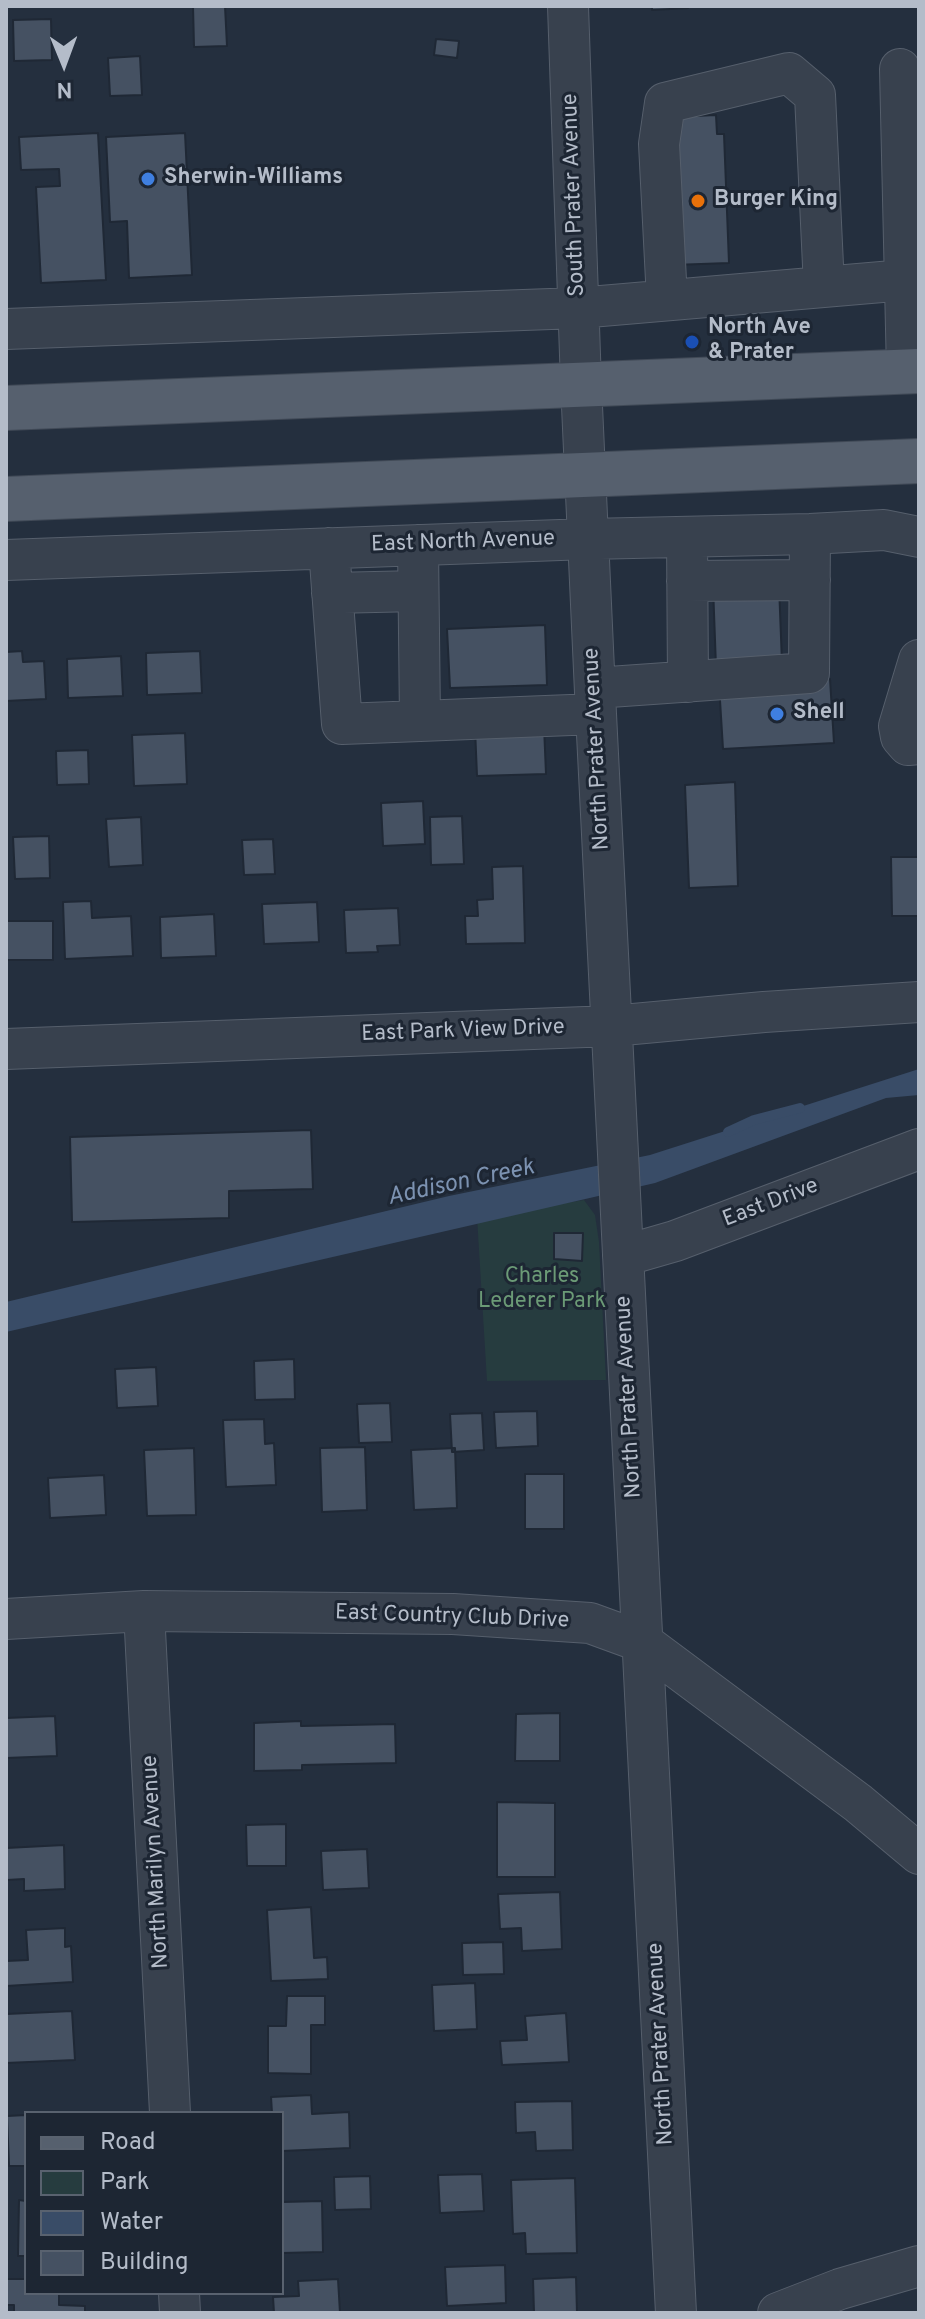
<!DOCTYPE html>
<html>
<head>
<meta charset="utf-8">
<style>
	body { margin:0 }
	#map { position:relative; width:925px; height:2319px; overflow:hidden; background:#242f3e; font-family:Overpass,sans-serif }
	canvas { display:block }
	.frame { position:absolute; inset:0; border:8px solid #b4bcc9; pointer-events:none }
	.legend { position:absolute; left:24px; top:2111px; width:260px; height:184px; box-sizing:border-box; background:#1d2633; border:2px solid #59626f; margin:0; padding:10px 14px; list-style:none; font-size:24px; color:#b4bcc9 }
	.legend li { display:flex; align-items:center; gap:16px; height:40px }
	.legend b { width:40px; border:2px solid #59626f }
	.north { position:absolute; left:24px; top:24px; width:80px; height:80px; -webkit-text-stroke:6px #1d2633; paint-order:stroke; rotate:179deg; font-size:22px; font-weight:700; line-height:32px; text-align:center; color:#b4bcc9 }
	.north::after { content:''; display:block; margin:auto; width:28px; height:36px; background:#b4bcc9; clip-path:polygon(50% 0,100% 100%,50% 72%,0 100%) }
</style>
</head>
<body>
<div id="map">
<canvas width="925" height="2319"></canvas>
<div class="frame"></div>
<ul class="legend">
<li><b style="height:10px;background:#56606e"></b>Road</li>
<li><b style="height:22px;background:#263c3f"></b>Park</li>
<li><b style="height:22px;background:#394c67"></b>Water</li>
<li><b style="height:22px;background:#455162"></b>Building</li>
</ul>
<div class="north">N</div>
</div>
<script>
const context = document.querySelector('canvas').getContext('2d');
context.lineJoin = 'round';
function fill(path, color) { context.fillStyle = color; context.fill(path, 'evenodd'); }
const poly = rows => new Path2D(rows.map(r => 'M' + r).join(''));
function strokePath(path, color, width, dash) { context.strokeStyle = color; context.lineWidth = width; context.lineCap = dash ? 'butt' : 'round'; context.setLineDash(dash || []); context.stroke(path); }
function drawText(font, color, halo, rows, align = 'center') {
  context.font = font + ' Overpass,sans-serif'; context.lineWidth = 6; context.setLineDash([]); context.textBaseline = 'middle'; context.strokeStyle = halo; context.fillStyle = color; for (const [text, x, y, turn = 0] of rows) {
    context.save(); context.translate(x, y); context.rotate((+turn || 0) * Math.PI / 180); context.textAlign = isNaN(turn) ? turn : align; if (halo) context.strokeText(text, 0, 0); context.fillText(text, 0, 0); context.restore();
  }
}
fill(poly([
	[584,1200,595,1215,599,1242,606,1380,487,1381,477,1217]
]), '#263c3f');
fill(poly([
	[919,1069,919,1095,886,1098,655,1183,6,1332,6,1302,449,1196,650,1155]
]), '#394c67');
strokePath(poly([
	[728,1132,754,1120,800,1108]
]), '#394c67', 10);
const building = poly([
	[193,6,225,6,227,46,194,47,193,6],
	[652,6,688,6,688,8,652,10,652,6],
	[51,19,52,60,14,61,13,20,51,19],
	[436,39,459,41,457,58,434,55,436,39],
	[140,56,142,95,110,96,108,58,140,56],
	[716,115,717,134,724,134,729,263,673,265,673,117,716,115],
	[98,133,106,280,41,283,36,187,60,186,59,169,21,170,19,137,98,133],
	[185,133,192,275,129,278,127,221,110,222,106,137,185,133],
	[779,585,782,663,716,667,713,586,779,585],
	[545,625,547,685,450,688,447,629,545,625],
	[22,651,23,662,44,661,46,699,6,701,6,652,22,651],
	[200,651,202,693,147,695,146,653,200,651],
	[121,656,123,696,68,698,67,659,121,656],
	[830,679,834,743,723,749,719,684,830,679],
	[544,726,546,774,477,776,475,728,544,726],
	[185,733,187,784,134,786,132,735,185,733],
	[88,750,89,784,57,785,56,751,88,750],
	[735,782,738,886,689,888,685,785,735,782],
	[423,801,425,844,383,846,381,803,423,801],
	[462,816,464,864,431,865,430,817,462,816],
	[141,817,143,865,109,867,106,819,141,817],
	[49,836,50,878,15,879,13,837,49,836],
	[273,839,275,874,244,875,242,840,273,839],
	[891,857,919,857,919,916,892,916,891,857],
	[523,866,525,943,466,944,465,916,478,916,477,900,493,899,492,867,523,866],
	[91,901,92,918,131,916,133,956,65,959,63,902,91,901],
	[317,902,319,942,264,944,262,904,317,902],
	[398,908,400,945,377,946,378,952,346,953,344,910,398,908],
	[214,914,216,956,161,958,160,917,214,914],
	[6,921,53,921,53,960,6,960,6,921],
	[311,1130,313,1189,229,1191,229,1218,72,1222,70,1137,311,1130],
	[554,1233,583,1233,582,1261,554,1259,554,1233],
	[294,1359,295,1399,255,1400,254,1361,294,1359],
	[156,1367,158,1406,117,1408,115,1369,156,1367],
	[390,1403,392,1442,359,1443,357,1404,390,1403],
	[537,1411,538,1446,496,1448,494,1412,537,1411],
	[482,1413,484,1450,452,1452,450,1414,482,1413],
	[264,1419,265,1444,274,1443,276,1485,226,1487,223,1420,264,1419],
	[365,1447,367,1510,322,1512,320,1448,365,1447],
	[194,1448,196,1515,147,1516,144,1450,194,1448],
	[455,1448,457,1508,414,1510,411,1450,455,1448],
	[525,1474,564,1474,564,1529,525,1529,525,1474],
	[104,1475,106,1515,50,1518,48,1478,104,1475],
	[560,1713,560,1761,515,1761,516,1714,560,1713],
	[55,1716,57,1756,6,1758,6,1718,55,1716],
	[301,1721,301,1726,395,1724,396,1763,302,1765,302,1770,254,1771,254,1723,301,1721],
	[497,1802,555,1803,555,1877,497,1877,497,1802],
	[286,1824,286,1866,247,1866,246,1825,286,1824],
	[64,1845,65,1889,24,1891,24,1879,7,1880,6,1848,64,1845],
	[367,1849,369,1888,323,1890,321,1851,367,1849],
	[560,1892,562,1949,522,1951,521,1928,500,1929,498,1894,560,1892],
	[311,1907,314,1958,327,1957,328,1979,271,1981,267,1910,311,1907],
	[65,1928,65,1947,71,1946,73,1982,6,1986,6,1961,28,1960,26,1930,65,1928],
	[503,1942,504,1974,463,1975,462,1943,503,1942],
	[475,1983,477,2029,434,2031,432,1985,475,1983],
	[287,1996,325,1996,325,2025,311,2025,311,2074,268,2073,268,2026,286,2026,287,1996],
	[72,2011,75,2060,6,2063,6,2014,72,2011],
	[566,2013,569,2062,502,2065,500,2041,527,2040,525,2016,566,2013],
	[311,2095,312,2114,349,2112,350,2148,282,2151,282,2113,272,2113,271,2097,311,2095],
	[572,2101,573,2150,536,2151,535,2132,516,2133,515,2102,572,2101],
	[26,2115,26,2166,9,2166,7,2116,26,2115],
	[482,2174,484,2211,440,2213,438,2175,482,2174],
	[370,2176,371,2209,335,2210,334,2177,370,2176],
	[575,2178,577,2253,526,2254,525,2233,513,2234,511,2180,575,2178],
	[19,2200,26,2201,26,2256,18,2256,19,2200],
	[322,2201,323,2252,282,2253,282,2202,322,2201],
	[505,2265,506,2303,447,2306,445,2267,505,2265],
	[576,2277,577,2313,534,2313,533,2279,576,2277],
	[6,2279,26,2279,26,2293,59,2293,59,2305,85,2306,85,2313,14,2313,14,2305,6,2305,6,2279],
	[338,2279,340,2313,274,2313,273,2297,299,2296,298,2281,338,2279]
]);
fill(building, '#455162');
strokePath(building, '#1f2835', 2);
const minor = poly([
	[568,6,581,384,596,714,676,2313],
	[900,69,907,372],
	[667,300,659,144,665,103,789,73,815,95,824,287],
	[6,329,578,308,905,280],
	[687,537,688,682],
	[329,548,342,724,420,721,418,545],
	[6,560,588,539,810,534,884,530,919,537],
	[687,581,810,580],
	[332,593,418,591],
	[919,660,899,726,901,737,908,745,919,744],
	[595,688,809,673,810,534],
	[420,721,596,714],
	[6,1049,612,1026,764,1012,919,1002],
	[623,1256,675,1241,919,1149],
	[144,1611,170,2113],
	[6,1619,144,1611,453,1614,590,1623,642,1642,858,1803,919,1854],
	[179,2293,180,2313],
	[778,2313,840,2289,919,2266]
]);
const major = poly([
	[6,408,919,371],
	[6,499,919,461]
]);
strokePath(minor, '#565f6c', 42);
strokePath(major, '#414a57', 46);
strokePath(minor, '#38414e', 40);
strokePath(major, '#56606e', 44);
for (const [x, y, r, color] of [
	[148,179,8,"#3f7fe0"],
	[698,201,8,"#e8710a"],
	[692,342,8,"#1a4fb4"],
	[777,714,8,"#3f7fe0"]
]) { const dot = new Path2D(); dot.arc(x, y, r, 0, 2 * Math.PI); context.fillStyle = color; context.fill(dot); strokePath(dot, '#1d2633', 3); }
drawText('bold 22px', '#b4bcc9', '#1d2633', [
	["Sherwin-Williams",164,179],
	["Burger King",714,201],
	["North Ave",708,329],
	["& Prater",708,354],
	["Shell",793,714]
], 'left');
drawText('22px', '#b4bcc9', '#1d2633', [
	["South Prater Avenue",575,195,-92],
	["East North Avenue",463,543,-2],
	["North Prater Avenue",598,749,-93],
	["East Park View Drive",463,1032,-2],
	["East Drive",771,1204,-21],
	["North Prater Avenue",630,1397,-93],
	["East Country Club Drive",452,1618,2],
	["North Marilyn Avenue",157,1862,-93],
	["North Prater Avenue",662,2044,-93]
]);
drawText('22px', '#6b9a76', '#1d2633', [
	["Charles",542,1278],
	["Lederer Park",542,1303]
]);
drawText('italic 24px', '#7c92b1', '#1d2633', [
	["Addison Creek",461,1184,-12]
]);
</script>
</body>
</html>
